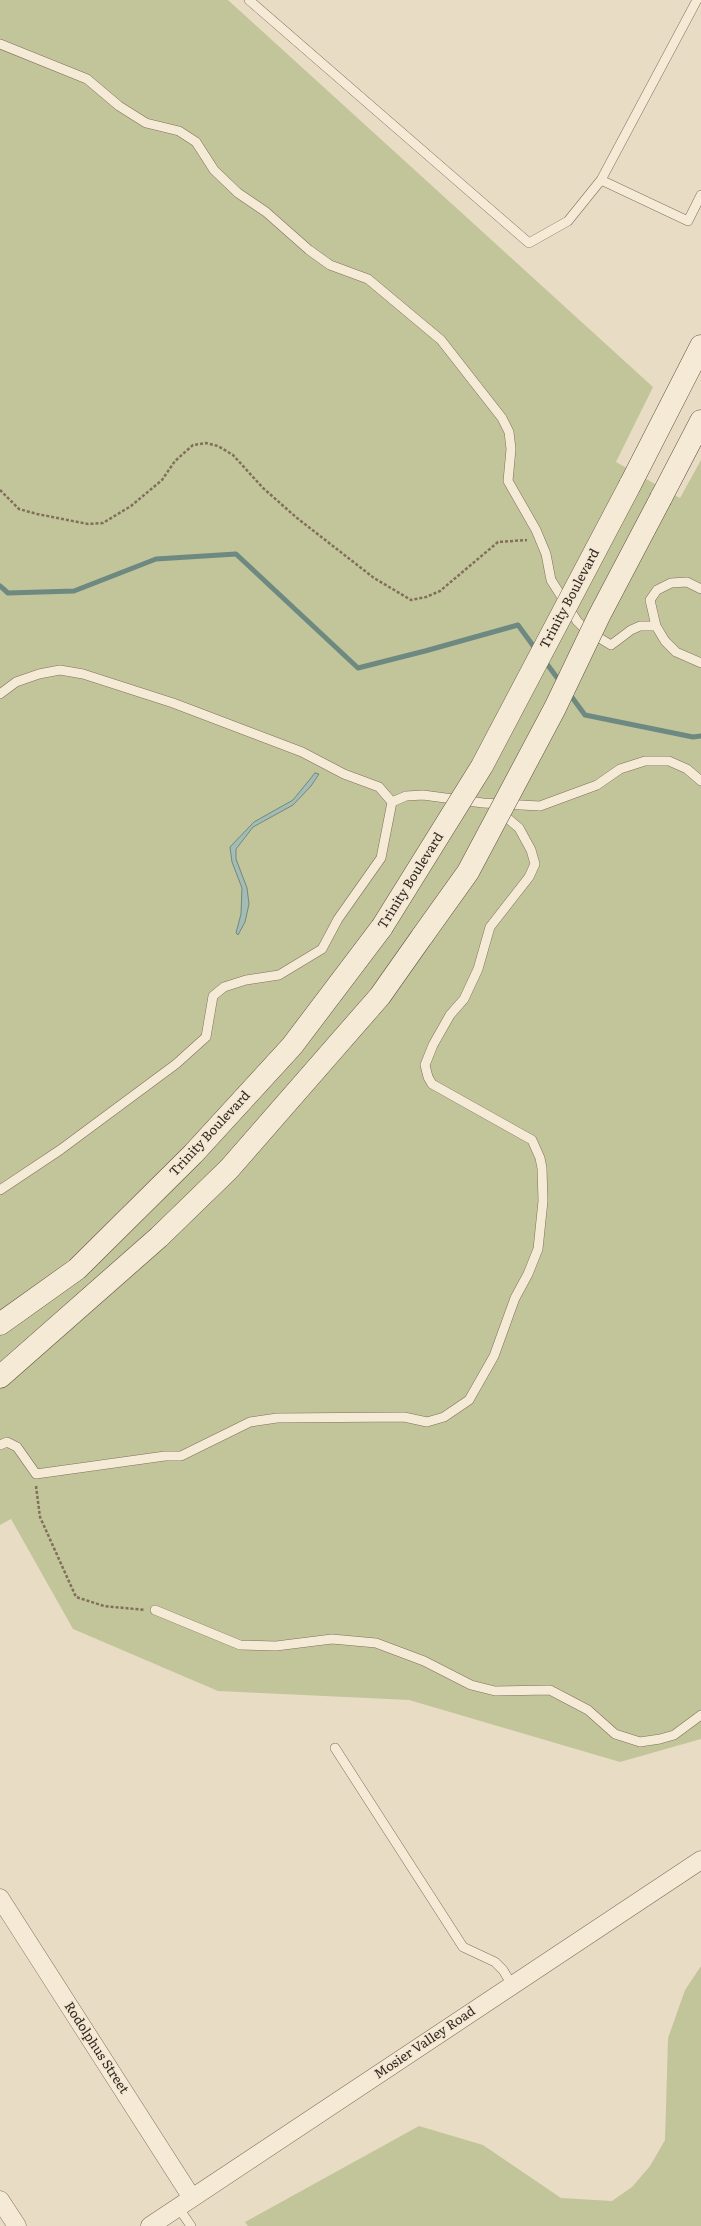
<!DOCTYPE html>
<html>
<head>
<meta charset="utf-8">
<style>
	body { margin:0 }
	canvas { display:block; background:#e9dcc4 }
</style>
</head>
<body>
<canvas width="701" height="2226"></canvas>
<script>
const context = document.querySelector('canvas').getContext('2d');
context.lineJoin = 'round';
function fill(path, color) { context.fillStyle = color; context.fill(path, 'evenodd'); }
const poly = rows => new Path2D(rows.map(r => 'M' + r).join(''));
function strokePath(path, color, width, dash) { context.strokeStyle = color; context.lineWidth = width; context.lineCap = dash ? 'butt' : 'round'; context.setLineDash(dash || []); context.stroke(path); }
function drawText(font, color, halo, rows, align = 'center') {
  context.font = font + ' Literata,serif'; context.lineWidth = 3; context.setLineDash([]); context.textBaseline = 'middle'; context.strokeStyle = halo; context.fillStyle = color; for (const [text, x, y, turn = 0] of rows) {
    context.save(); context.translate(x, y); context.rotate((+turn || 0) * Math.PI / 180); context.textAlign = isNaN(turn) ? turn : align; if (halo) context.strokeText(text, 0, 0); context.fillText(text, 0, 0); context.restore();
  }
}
fill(poly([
	[0,0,228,0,653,387,616,462,680,498,701,460,701,1739,620,1762,409,1700,218,1691,73,1629,11,1519,0,1525],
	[701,1966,701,2226,248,2226,245,2222,419,2126,483,2145,561,2198,612,2201,632,2187,650,2166,665,2140,668,2038,685,1990]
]), '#c2c599');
const water = poly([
	[315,773,319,774,311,786,293,805,253,827,236,849,236,859,247,888,249,904,245,922,238,935,236,933,241,914,242,888,232,862,230,847,254,822,293,800,315,773]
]);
fill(water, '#a5bcb4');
strokePath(water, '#6d8981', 1);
strokePath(poly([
	[0,586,8,593,74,591,156,559,236,554,358,668,425,651,518,625,537,651],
	[544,660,561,683],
	[568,692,585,715,693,737,701,736]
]), '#6d8981', 5);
const lane = poly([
	[249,0,529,243,568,221,601,180,688,221,701,195],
	[0,44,87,79,119,106,146,123,179,131,196,142,214,170,238,193,266,212,309,250,330,265,368,279,441,340,502,418,509,432,511,449,508,481,536,530,546,554,551,580,577,621,586,630,611,645,631,630,640,626,656,626],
	[601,180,697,0],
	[701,589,687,582,671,583,657,590,650,600,656,626,665,641,676,652,701,663],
	[0,694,16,682,39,674,60,670,83,674,173,703,302,752,344,774,379,787,392,802],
	[392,802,406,796,423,795,483,803,540,806,597,785,620,769,645,761,669,761,687,769,701,781],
	[0,1190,60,1150,176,1064,206,1037,213,996,224,987,246,980,279,975,322,949,338,919,381,858,392,802],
	[0,1445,7,1442,17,1447,36,1474,165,1456,181,1456,250,1422,277,1418,404,1417,427,1422,444,1417,469,1400,494,1356,515,1298,528,1274,538,1249,543,1201,542,1168,540,1158,532,1140,432,1084,428,1077,425,1065,433,1045,450,1015,464,999,478,969,490,927,529,877,535,864,531,850,519,828,491,804],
	[155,1610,240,1645,276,1646,332,1639,376,1643,424,1661,471,1685,495,1691,550,1690,588,1710,615,1734,640,1742,660,1739,674,1735,701,1715],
	[335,1748,463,1947,495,1962,503,1970,512,1985],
	[178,2207,191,2226]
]);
const street = poly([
	[0,1898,192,2198],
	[0,2200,17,2226],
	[150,2226,701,1860]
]);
const secondary = poly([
	[630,485,701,346],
	[661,498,701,421],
	[0,1324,77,1269,193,1154,292,1046,382,927],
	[0,1377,159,1237,229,1169,380,996,423,935]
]);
strokePath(lane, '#816e5c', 10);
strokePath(street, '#816e5c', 19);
strokePath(secondary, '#63503f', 23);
strokePath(poly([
	[0,490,19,509,37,514,88,524,103,523,131,506,162,480,175,461,193,445,206,443,218,446,233,455,263,488,297,518,374,578,411,600,426,597,440,591,498,542,527,540],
	[36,1486,40,1517,76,1597,104,1606,145,1610]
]), '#816e5c', 2.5, [3, 2]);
strokePath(lane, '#f4ead6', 9);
strokePath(street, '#f4ead6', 18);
strokePath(secondary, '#f4ead6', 22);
const secondaryBridge = poly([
	[382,927,482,766,630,485],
	[423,935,468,872,555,708,599,616,661,498]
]);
strokePath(secondaryBridge, '#63503f', 23, []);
strokePath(secondaryBridge, '#f4ead6', 22);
drawText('13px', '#33271f', '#f1e7d2', [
	["Trinity Boulevard",570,599,-62],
	["Trinity Boulevard",411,881,-58],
	["Trinity Boulevard",210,1134,-47],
	["Mosier Valley Road",425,2043,-34],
	["Rodolphus Street",96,2048,57]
]);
</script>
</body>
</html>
